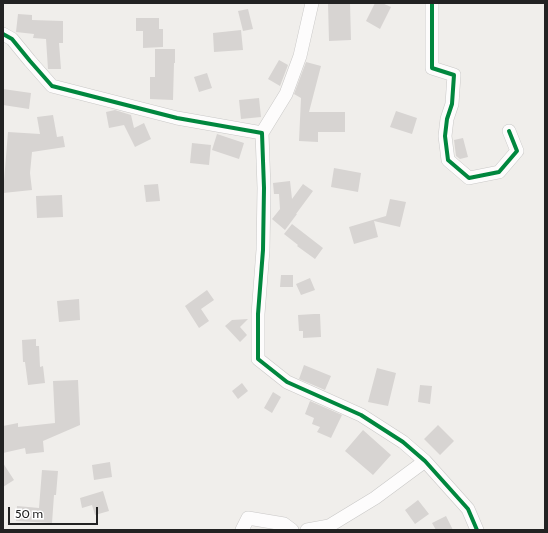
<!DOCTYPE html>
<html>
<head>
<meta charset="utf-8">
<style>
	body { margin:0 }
	#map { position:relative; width:548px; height:533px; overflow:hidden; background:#f0eeeb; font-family:Cabin,sans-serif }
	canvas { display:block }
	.frame { position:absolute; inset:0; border:4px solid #222; pointer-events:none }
	.scale { position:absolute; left:8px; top:507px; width:90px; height:18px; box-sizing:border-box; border:2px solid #222; border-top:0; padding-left:5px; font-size:12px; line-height:14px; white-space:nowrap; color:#222; -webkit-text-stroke:3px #fff; paint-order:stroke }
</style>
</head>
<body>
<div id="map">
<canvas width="548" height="533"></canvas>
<div class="frame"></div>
<div class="scale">50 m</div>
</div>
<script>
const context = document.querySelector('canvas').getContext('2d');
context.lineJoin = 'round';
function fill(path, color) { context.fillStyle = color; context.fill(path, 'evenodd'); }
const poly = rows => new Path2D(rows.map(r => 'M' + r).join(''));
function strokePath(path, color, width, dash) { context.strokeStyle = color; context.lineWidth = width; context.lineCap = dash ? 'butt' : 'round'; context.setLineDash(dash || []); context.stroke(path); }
fill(poly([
	[328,3,350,3,351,40,329,41],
	[375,3,382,3,391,7,380,29,366,21],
	[248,9,253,29,243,31,238,11],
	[18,14,32,15,32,20,63,21,63,43,59,43,61,69,48,69,46,39,33,38,34,34,16,32],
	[136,18,159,18,159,29,163,29,163,47,143,48,143,31,136,31],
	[241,30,243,50,214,52,213,33],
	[155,49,175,49,175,63,174,63,173,100,150,99,150,77,155,77],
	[279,60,288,65,280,86,268,79],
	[306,62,321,66,309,112,345,112,345,132,318,132,318,142,299,141,301,98,294,94],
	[207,73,212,88,199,92,194,77],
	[3,89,31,93,29,109,3,105],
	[259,98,261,117,241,119,239,100],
	[115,110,131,115,134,128,144,123,151,139,135,147,124,125,109,128,106,112],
	[396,111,417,118,412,134,390,127],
	[53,115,57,137,63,136,65,147,32,152,30,173,32,190,3,193,3,181,4,181,8,132,40,134,37,117],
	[217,134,244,143,239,159,212,150],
	[463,138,468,157,460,159,456,156,454,140],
	[192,143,211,145,209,165,190,163],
	[334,168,361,173,358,192,331,187],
	[290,181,292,199,303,184,313,191,296,214,297,214,285,230,272,219,280,209,279,194,274,194,273,183],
	[158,184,160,201,146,202,144,185],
	[62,195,63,217,37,218,36,196],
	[390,199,406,202,400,227,374,221,378,237,354,244,349,227,386,216],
	[292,224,323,248,315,259,297,246,298,245,284,234],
	[281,275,293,275,293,287,280,287],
	[310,278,315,290,301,295,296,284],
	[207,290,214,300,201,309,209,321,199,328,185,306],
	[79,299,80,320,59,322,57,301],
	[314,314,320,314,321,337,303,338,303,331,299,331,298,315],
	[248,319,240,327,247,335,240,342,225,326,232,320],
	[36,339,36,346,39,346,40,367,43,366,45,383,28,385,25,362,23,362,22,340],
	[304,365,331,376,325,390,299,379],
	[377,368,396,373,388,406,368,402],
	[78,380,80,425,43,441,44,452,26,454,25,448,3,453,3,426,18,423,18,427,55,423,53,381],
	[242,383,248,391,238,399,232,391],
	[420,385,432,386,430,404,418,402],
	[273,392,281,397,272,413,264,408],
	[310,401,342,415,331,438,317,432,320,427,312,424,314,418,305,414],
	[438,425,454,441,440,455,424,439],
	[363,430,391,455,373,475,345,451],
	[110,462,112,477,94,480,92,465],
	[3,463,14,480,3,487],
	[42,470,58,471,56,495,54,495,52,523,16,521,17,506,39,508],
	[103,491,109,511,95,515,92,505,82,508,80,498],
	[418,500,429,514,415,524,405,510],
	[446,516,453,530,436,530,432,523]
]), '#d7d4d2');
const street = poly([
	[432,3,432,68,454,75,452,104,447,119,445,136,448,160,469,178,499,172,517,151,509,131],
	[3,34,12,39,30,61,52,86,177,118,262,133,264,188,263,250,258,314,258,359,287,382,361,415,403,442,425,461,468,509,477,530],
	[262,133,286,94,300,56,312,3],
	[242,530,248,518,284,524,292,530],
	[307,530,329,526,375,498,425,461]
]);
strokePath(street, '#c9c8c7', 14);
strokePath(street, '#fdfcfc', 13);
strokePath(poly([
	[432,3,432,68,454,75,452,104,447,119,445,136,448,160,469,178,499,172,517,151,509,131],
	[3,34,12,39,30,61,52,86,177,118,262,133,264,188,263,250,258,314,258,359,287,382,361,415,403,442,425,461,468,509,477,530]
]), '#00873e', 4);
</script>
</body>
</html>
